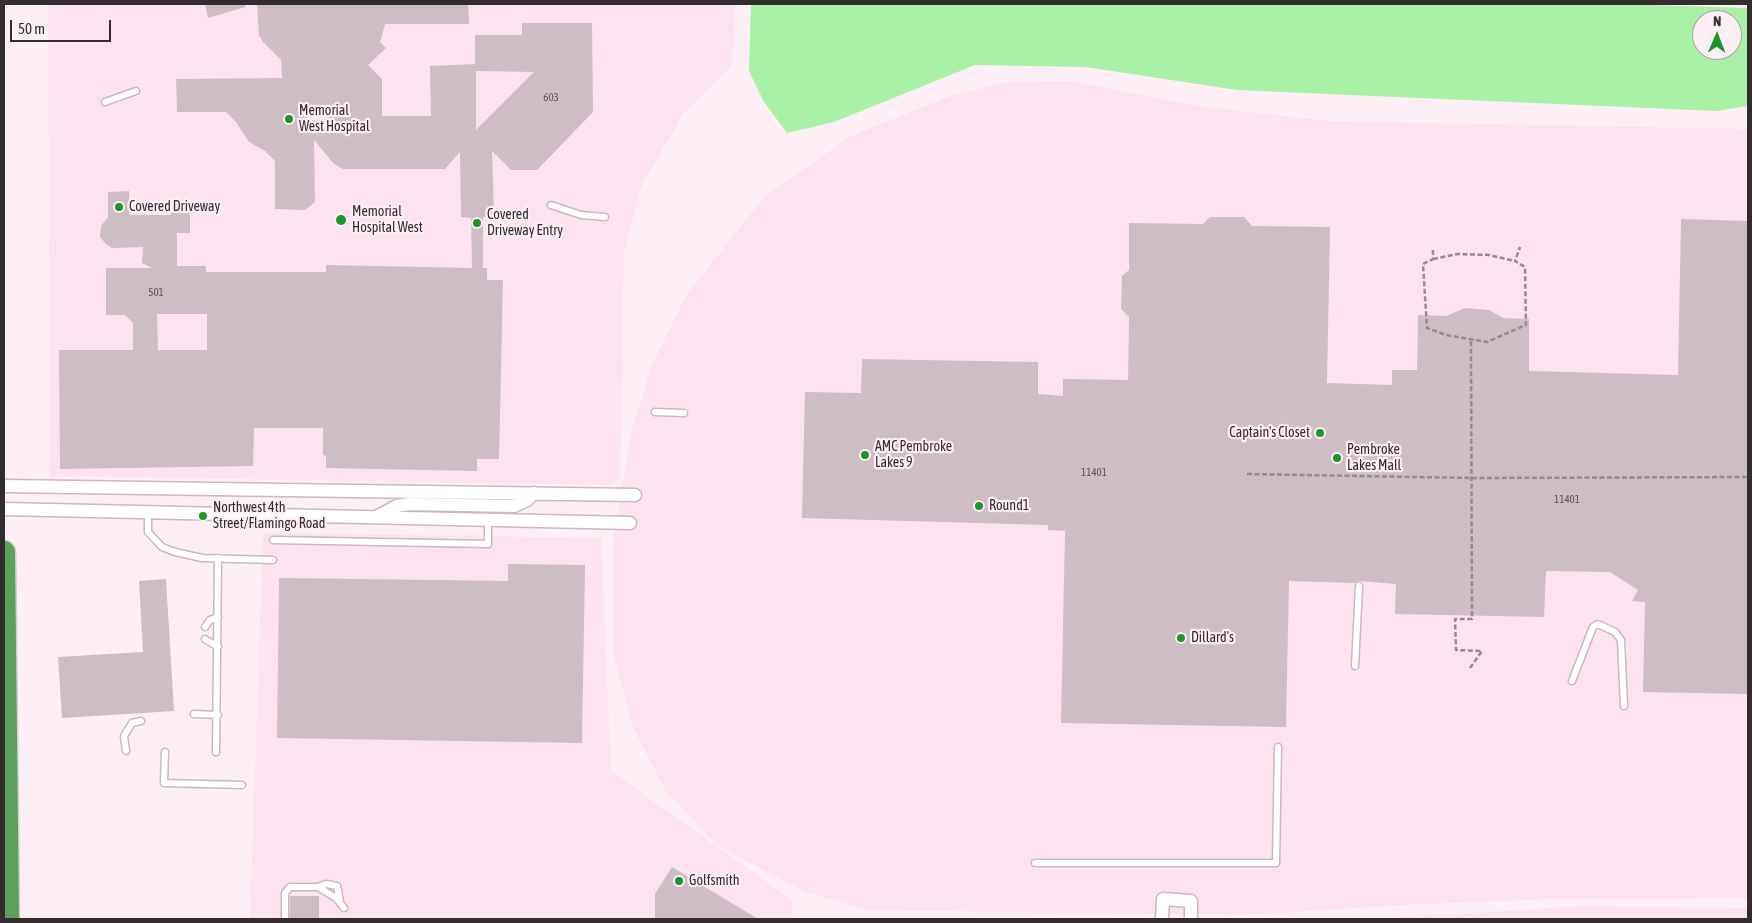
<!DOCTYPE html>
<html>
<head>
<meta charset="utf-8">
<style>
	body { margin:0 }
	#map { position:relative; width:1752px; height:923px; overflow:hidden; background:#fdeff5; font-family:"Asap Condensed",sans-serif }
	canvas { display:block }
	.frame { position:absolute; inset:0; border:5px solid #332d30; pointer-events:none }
	.north { position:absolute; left:1692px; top:10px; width:50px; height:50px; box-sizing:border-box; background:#fdeff5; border:1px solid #aca1a6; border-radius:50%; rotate:1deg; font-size:14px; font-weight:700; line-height:20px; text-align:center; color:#332d30 }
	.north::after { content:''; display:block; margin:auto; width:18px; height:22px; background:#1c9627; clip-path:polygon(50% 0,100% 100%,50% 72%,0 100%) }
	.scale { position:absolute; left:10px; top:20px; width:101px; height:22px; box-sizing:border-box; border:2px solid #332d30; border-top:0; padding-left:6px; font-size:15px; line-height:18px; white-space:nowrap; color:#332d30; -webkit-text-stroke:4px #fdeff5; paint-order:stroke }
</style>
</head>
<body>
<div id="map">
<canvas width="1752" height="923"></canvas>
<div class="frame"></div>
<div class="north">N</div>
<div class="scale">50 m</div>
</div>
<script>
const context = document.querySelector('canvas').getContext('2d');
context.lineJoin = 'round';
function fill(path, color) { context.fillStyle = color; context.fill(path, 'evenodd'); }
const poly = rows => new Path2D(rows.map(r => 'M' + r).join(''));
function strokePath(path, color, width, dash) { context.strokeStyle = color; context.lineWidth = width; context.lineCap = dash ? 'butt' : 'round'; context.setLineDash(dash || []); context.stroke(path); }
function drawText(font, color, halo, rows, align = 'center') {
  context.font = font + ' "Asap Condensed",sans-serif'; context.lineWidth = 4.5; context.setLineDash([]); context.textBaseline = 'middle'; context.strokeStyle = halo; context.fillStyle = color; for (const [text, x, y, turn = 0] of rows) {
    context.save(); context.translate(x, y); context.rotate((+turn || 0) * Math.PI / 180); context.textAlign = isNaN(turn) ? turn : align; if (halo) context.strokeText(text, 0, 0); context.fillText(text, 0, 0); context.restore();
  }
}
fill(poly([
	[48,4,736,4,731,66,683,114,641,187,624,253,620,478,611,485,50,476],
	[1070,81,1191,105,1327,121,1748,129,1748,898,1552,899,1402,905,1246,915,867,910,803,891,718,846,665,790,632,725,614,655,613,543,632,429,652,365,687,294,765,196,851,136,948,97,1006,82],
	[263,533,601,538,611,771,792,900,792,919,250,919],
	[1583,906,1748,908,1748,919,1378,919]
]), '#fce3ef');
fill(poly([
	[751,4,1622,4,1748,8,1748,106,1717,111,1237,90,1086,67,975,65,834,122,787,133,764,102,749,71],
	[1702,20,1732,20,1732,50,1702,50]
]), '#a8f1a6');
fill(poly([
	[205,4,245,4,245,7,208,18],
	[257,4,468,4,469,24,385,24,380,42,386,48,368,65,382,79,382,116,431,116,430,66,475,64,475,35,522,35,522,23,592,23,593,112,537,170,511,170,492,151,494,217,483,217,483,268,487,268,487,280,503,280,499,459,477,459,477,471,326,468,326,456,323,455,323,428,254,428,253,466,60,469,59,350,133,350,133,323,125,315,106,315,106,268,152,268,142,263,143,247,112,248,106,244,100,237,101,226,108,217,108,192,129,191,129,215,171,215,171,211,190,212,190,233,177,233,177,266,206,266,206,272,326,272,326,265,472,268,471,218,461,217,460,152,445,169,343,169,334,164,314,140,315,202,305,210,275,209,275,161,265,151,249,142,236,122,226,112,177,112,176,79,282,78,281,60,263,42,259,35],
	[476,71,534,72,476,130],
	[308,105,329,105,329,132,308,133],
	[157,314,207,314,207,350,158,350],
	[1210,217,1244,217,1252,226,1330,227,1327,383,1392,385,1392,370,1417,370,1418,315,1446,316,1465,308,1489,310,1503,318,1529,319,1529,371,1678,375,1681,219,1748,221,1748,694,1643,692,1645,602,1632,601,1638,590,1610,572,1546,571,1544,617,1395,614,1396,584,1359,581,1355,583,1289,581,1286,727,1061,723,1065,531,1048,530,1048,525,802,518,805,392,861,393,862,359,1038,362,1038,394,1063,396,1063,379,1128,380,1129,317,1121,309,1122,276,1129,270,1129,223,1203,224],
	[508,564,585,565,582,743,277,738,279,578,508,581],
	[166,579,174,711,62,718,58,657,143,652,139,581],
	[672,867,758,919,655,919,655,894],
	[290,896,319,896,319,919,290,919]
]), '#cebdc5');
const lane = poly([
	[105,102,136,91],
	[551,205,581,215,605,217],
	[655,412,684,413],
	[148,513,148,532,162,547,175,552,202,558,273,560],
	[273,540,488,544,488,520],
	[205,627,210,620,218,617],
	[205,639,218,647],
	[1355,666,1359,586],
	[1572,681,1593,627,1598,624,1615,632,1621,640,1624,706],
	[194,714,218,715],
	[126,751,124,736,132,723,141,721],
	[165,752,164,783,242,785],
	[216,752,218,558],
	[1035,863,1276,863,1278,747],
	[318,887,326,884,337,886,340,902],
	[285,919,285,893,290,887,318,887,336,898,344,908]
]);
const street = poly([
	[4,486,635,495],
	[4,509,630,523],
	[378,516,397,506,409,504,514,506,527,500,534,493],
	[1162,919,1163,899,1191,901,1191,919]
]);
const highway = poly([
	[4,552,8,919]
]);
strokePath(lane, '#c9b9c0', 9);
strokePath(street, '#c9b9c0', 15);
strokePath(highway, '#d2d1d1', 25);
strokePath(poly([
	[1433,250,1433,259,1423,264,1427,328,1446,335,1487,342,1526,325,1525,267,1515,261,1520,247],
	[1433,259,1458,254,1489,255,1515,261],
	[1247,474,1472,478,1748,477],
	[1470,668,1482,651,1456,650,1455,619,1472,619,1471,340]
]), '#948a8f', 2.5, [5, 2.5]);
strokePath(lane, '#fff', 6);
strokePath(street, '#fff', 12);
strokePath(highway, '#5ca15b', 22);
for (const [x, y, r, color] of [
	[289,119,5,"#1c9627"],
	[119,207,5,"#1c9627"],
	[341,220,6,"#1c9627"],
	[477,223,5,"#1c9627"],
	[1320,433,5,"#1c9627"],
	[865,455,5,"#1c9627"],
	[1337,458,5,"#1c9627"],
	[979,506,5,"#1c9627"],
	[203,516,5,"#1c9627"],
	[1181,638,5,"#1c9627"],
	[679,881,5,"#1c9627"]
]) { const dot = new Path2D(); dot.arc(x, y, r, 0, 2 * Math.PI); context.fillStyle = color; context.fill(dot); strokePath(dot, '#fdeff5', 2); }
drawText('11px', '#5a5155', null, [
	["603",551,98],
	["501",156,293],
	["11401",1094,473],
	["11401",1567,500]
]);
drawText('14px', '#332d30', '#fdeff5', [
	["Memorial",299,111],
	["West Hospital",299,127],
	["Covered Driveway",129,207],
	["Memorial",352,212],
	["Hospital West",352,228],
	["Covered",487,215],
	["Driveway Entry",487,231],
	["Captain's Closet",1310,433,"right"],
	["AMC Pembroke",875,447],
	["Lakes 9",875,463],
	["Pembroke",1347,450],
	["Lakes Mall",1347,466],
	["Round1",989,506],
	["Northwest 4th",213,508],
	["Street/Flamingo Road",213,524],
	["Dillard's",1191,638],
	["Golfsmith",689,881]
], 'left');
</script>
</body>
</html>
